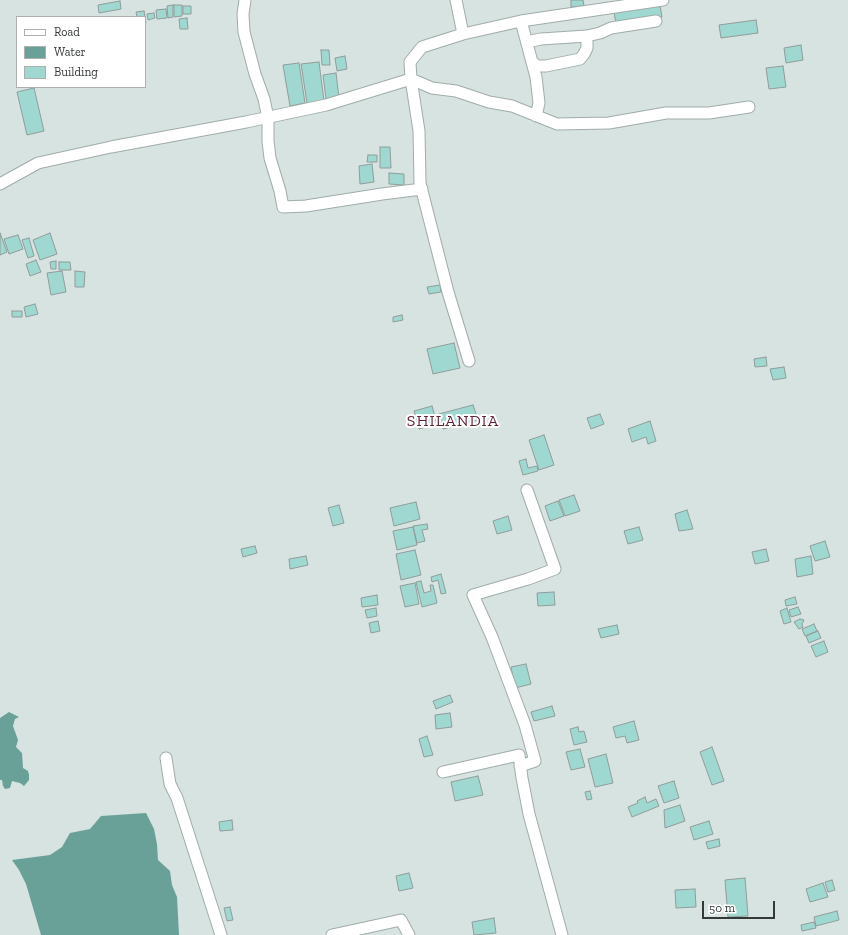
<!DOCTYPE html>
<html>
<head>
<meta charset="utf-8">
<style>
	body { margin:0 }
	#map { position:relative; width:848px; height:935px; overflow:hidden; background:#d6e3e1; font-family:"Zilla Slab",serif }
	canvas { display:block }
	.legend { position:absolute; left:16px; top:16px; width:130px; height:72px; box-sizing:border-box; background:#fff; border:1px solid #aeb0af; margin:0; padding:5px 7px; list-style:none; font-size:12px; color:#343938 }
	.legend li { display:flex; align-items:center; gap:8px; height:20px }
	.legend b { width:20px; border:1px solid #aeb0af }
	.scale { position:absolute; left:702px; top:901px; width:73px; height:18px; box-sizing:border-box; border:2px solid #343938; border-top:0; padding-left:5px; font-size:12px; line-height:14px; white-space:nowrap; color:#343938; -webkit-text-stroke:3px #fff; paint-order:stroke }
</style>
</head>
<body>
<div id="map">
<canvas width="848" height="935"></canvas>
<ul class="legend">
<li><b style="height:5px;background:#fff"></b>Road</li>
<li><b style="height:11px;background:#69a199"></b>Water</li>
<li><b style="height:11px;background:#9fd8d0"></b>Building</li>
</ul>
<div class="scale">50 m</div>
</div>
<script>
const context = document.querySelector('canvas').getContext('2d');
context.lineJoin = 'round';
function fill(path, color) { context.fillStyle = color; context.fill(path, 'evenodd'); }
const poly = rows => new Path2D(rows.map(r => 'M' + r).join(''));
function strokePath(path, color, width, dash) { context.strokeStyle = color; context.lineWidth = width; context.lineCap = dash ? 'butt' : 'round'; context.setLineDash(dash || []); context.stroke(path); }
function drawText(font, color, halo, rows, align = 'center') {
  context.font = font + ' "Zilla Slab",serif'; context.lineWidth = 4; context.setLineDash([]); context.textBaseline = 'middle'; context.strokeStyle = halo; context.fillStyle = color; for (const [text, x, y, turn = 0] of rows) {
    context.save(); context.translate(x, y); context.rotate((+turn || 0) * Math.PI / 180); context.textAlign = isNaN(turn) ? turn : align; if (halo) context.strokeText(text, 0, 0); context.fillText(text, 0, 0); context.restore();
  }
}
fill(poly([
	[9,712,19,717,15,719,13,726,18,740,16,747,22,753,23,768,28,771,29,775,29,780,24,786,20,783,12,781,10,788,5,789,3,786,2,780,0,780,0,718],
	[146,813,154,829,157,844,158,860,170,871,172,885,177,897,179,935,41,935,26,884,19,870,12,860,50,855,62,847,70,833,90,829,101,816]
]), '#69a199');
const building = poly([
	[571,0,583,0,584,6,571,7,571,0],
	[120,1,121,9,99,13,98,5,120,1],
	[173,5,173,17,168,18,167,6,173,5],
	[174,5,182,5,182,16,174,17,174,5],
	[660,5,662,17,616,24,614,12,660,5],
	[183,6,191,6,191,14,183,14,183,6],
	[166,9,167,18,157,19,156,10,166,9],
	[144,11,146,23,145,23,145,17,137,17,136,12,144,11],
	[154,13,155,18,148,20,147,14,154,13],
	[187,18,188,29,180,29,179,19,187,18],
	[756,20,758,33,721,38,719,25,756,20],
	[801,45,803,60,786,63,784,48,801,45],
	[321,50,329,50,330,65,322,65,321,50],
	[345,56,347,69,337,71,335,58,345,56],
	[319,62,324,101,307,103,301,64,319,62],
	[299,63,305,103,290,106,283,65,299,63],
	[783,66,786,87,769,89,766,68,783,66],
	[336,73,339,98,326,99,323,75,336,73],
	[34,88,44,131,27,135,17,92,34,88],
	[380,147,390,147,391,168,380,168,380,147],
	[368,155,377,155,377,162,367,162,368,155],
	[372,164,374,182,360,184,359,166,372,164],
	[389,173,404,174,404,185,389,184,389,173],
	[0,233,7,252,0,255,0,233],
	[50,233,57,254,40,260,33,240,50,233],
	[18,235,23,249,9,254,4,239,18,235],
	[29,238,34,256,28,258,22,240,29,238],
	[36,260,41,272,30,276,26,264,36,260],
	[56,261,56,269,51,269,50,262,56,261],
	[59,262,70,262,71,270,59,270,59,262],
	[62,271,66,292,51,295,47,273,62,271],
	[75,271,85,272,84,287,75,287,75,271],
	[440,285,441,292,429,294,427,287,440,285],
	[35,304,38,314,26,317,24,307,35,304],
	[12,311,22,311,22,317,12,317,12,311],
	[402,315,403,320,393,322,393,317,402,315],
	[454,343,460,368,433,374,427,349,454,343],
	[766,357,767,366,755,367,754,359,766,357],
	[784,367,786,378,773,380,770,369,784,367],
	[473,405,478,420,443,429,439,414,473,405],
	[432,406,437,424,419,429,414,411,432,406],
	[600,414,604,424,591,429,587,418,600,414],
	[650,421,656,441,648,444,646,437,632,442,628,429,650,421],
	[544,435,554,465,539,470,529,440,544,435],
	[526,459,528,468,537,466,538,471,523,475,519,461,526,459],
	[574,495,580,511,565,516,559,500,574,495],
	[558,501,564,516,550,521,545,506,558,501],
	[416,502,420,519,394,526,390,508,416,502],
	[339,505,344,523,333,526,328,508,339,505],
	[687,510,693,529,679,531,675,514,687,510],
	[508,516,512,530,497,534,493,521,508,516],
	[427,524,428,529,422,530,425,541,417,543,413,526,427,524],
	[413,527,417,545,397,550,393,531,413,527],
	[639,527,643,540,628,544,624,531,639,527],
	[825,541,830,557,815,561,810,546,825,541],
	[255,546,257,553,243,557,241,549,255,546],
	[766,549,769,561,755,564,752,552,766,549],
	[415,550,421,575,401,580,396,554,415,550],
	[306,556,308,565,290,569,289,559,306,556],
	[811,556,813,574,797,577,795,559,811,556],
	[441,574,446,593,441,594,438,580,432,582,431,577,441,574],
	[421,581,424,593,431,591,430,585,433,585,437,603,422,607,416,582,421,581],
	[415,583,419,604,405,607,400,586,415,583],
	[554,592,555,605,538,606,537,593,554,592],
	[377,595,378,605,362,607,361,598,377,595],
	[795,597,797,604,786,606,785,600,795,597],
	[798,607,801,614,791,617,789,610,798,607],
	[376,608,377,616,367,618,365,610,376,608],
	[787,608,791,622,784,624,780,611,787,608],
	[800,619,804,620,802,624,803,627,799,629,794,622,800,619],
	[378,621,380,631,371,633,369,623,378,621],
	[814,624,817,631,805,636,802,629,814,624],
	[617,625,619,634,601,638,598,629,617,625],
	[818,631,821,638,809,643,806,636,818,631],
	[824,641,828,652,816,657,811,646,824,641],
	[526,664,531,684,515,688,511,667,526,664],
	[450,695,453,702,436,709,433,701,450,695],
	[552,706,555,716,534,721,531,712,552,706],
	[450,713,452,727,436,729,435,715,450,713],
	[634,721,639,740,627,743,625,736,616,738,613,727,634,721],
	[578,727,579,732,584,731,587,742,574,745,570,729,578,727],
	[427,736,433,755,424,757,419,739,427,736],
	[712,747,724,781,712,785,700,752,712,747],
	[580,749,585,767,571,770,566,752,580,749],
	[606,754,613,783,595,787,588,759,606,754],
	[478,776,483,795,455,801,451,782,478,776],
	[674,781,679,798,664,803,658,786,674,781],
	[590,791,592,799,587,800,585,792,590,791],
	[645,797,647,803,656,799,659,806,632,817,628,807,638,803,637,801,645,797],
	[680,805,685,821,665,828,664,810,680,805],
	[232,820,233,830,220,831,219,822,232,820],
	[709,821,713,834,694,840,690,827,709,821],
	[719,839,720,846,708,849,706,842,719,839],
	[409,873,413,888,399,891,396,876,409,873],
	[745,878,748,916,728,917,725,880,745,878],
	[832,880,835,890,828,892,825,882,832,880],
	[823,883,828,897,810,902,806,889,823,883],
	[695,889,696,907,676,908,675,890,695,889],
	[230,907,233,920,227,921,224,908,230,907],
	[837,911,839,920,816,926,814,917,837,911],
	[494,918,496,933,474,935,472,922,494,918],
	[814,922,816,928,802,931,801,925,814,922]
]);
fill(building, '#9fd8d0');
strokePath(building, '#909c9a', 1);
const minor = poly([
	[245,0,243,14,244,32,255,74,264,99,268,118,268,141,270,158,280,191,283,207,306,206,382,194,422,189],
	[456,0,463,34],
	[663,0,521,21,463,34,422,47,410,62,411,79,432,88,456,91,489,102,512,106,557,124,609,123,666,113,709,113,749,107],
	[521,21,536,77,539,103,536,116],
	[527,42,541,39,587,36,600,33,611,28,656,21],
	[533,63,538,66,546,66,580,59,584,54,587,48,587,36],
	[0,184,38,163,111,147,246,122,326,105,411,79,419,131,420,183,448,292,469,361],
	[166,758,170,784,177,798,221,935],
	[520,766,535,761,525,725,492,637,473,595,528,579,555,569,527,490],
	[443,772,519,755,522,778,529,814,562,935],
	[332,935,401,920,409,935]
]);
strokePath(minor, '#a0acaa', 13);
strokePath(minor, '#fff', 11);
context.letterSpacing = '1px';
drawText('16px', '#652136', '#fff', [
	["SHILANDIA",453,421]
]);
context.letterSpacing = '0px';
</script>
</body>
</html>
